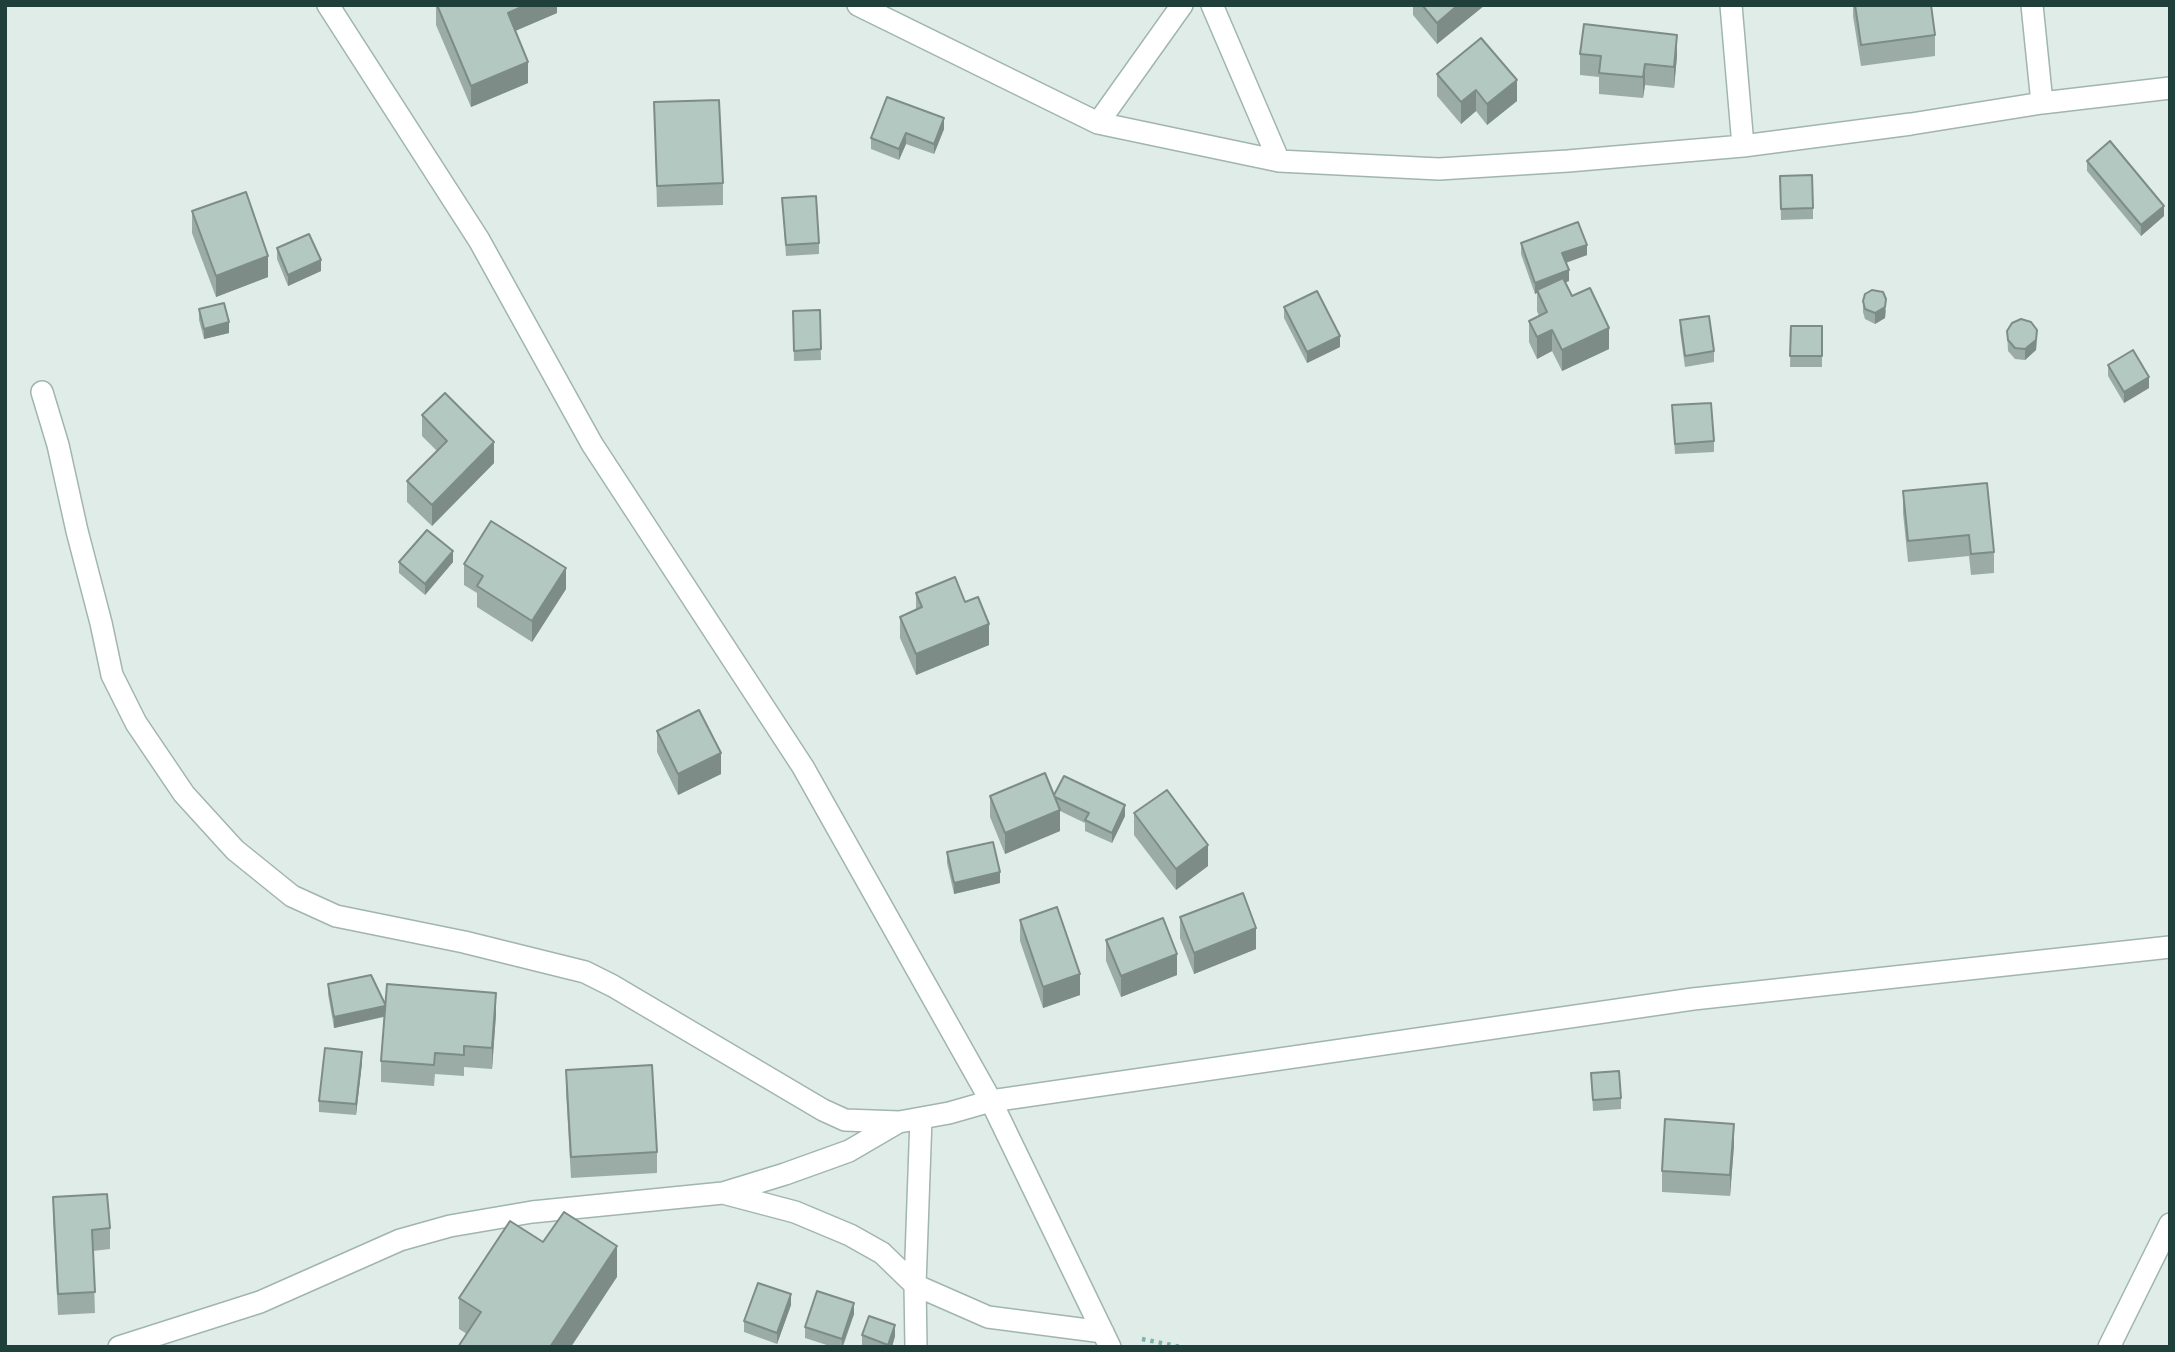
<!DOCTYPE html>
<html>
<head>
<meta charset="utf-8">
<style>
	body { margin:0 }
	#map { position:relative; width:2175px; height:1352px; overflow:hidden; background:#dfece8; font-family:"Fira Sans",sans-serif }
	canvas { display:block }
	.frame { position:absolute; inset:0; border:7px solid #1e3f3a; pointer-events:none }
</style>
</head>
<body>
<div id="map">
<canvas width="2175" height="1352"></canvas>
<div class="frame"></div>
</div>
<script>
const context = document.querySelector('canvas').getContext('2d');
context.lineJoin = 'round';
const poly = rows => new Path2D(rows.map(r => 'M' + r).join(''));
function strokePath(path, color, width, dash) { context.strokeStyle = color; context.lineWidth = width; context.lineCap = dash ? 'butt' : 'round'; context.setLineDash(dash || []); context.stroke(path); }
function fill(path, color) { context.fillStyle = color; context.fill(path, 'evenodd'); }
const minor = poly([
	[328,5,479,240,592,444,803,767,991,1101,1110,1347],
	[858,5,1098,123,1279,161,1439,169,1568,161,1743,146,1911,124,2042,103,2170,88],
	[1212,5,1279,161],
	[1731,5,1743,146],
	[2032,5,2042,103],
	[1098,123,1182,5],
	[42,392,58,445,77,531,101,623,112,675,136,723,184,794,235,850,292,896,336,916,464,942,585,972,613,986,823,1110,845,1120,899,1122,949,1113,991,1101,1693,999,2170,947],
	[723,1193,795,1212,850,1235,882,1253,915,1285],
	[915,1285,921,1118],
	[119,1347,260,1302,400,1240,450,1226,532,1212,723,1193,785,1174,849,1151,897,1123],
	[916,1347,915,1285,988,1317,1103,1332],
	[2109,1347,2170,1224]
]);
strokePath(minor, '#a1b5b0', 24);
strokePath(poly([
	[1142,1339,1181,1347]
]), '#7cb4a9', 4.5, [3.5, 5]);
strokePath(minor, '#fff', 21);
fill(poly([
	[436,5,557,5,557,13,515,31,528,83,471,107,436,25],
	[1413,5,1485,5,1437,44,1413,15],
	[1853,5,1931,5,1935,35,1935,56,1861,66,1853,16],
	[1580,54,1677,56,1674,88,1645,85,1643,98,1599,94,1599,77,1580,75],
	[1437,74,1517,101,1487,125,1476,111,1461,124,1437,96],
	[654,102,723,183,723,205,657,207],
	[944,129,934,154,906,144,899,160,871,149,871,138],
	[2087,161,2164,216,2141,236,2087,171],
	[1780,176,1813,208,1813,219,1781,220],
	[782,198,819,243,819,254,786,256],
	[192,211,268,277,216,297,192,233],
	[1521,243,1587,255,1566,263,1569,281,1566,282,1572,296,1609,349,1562,371,1552,351,1537,359,1529,342,1529,321,1539,316,1537,311,1537,293,1535,294,1521,254],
	[277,248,321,271,288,286,277,259],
	[1863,301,1886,310,1885,318,1875,324,1865,319,1863,312],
	[1284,307,1340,347,1307,363,1284,318],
	[199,309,229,333,204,339,199,320],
	[820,310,821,360,794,361,793,311],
	[1680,320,1714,351,1714,362,1685,367,1680,331],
	[1791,326,1822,326,1822,367,1790,367],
	[2007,331,2037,341,2036,350,2025,360,2015,359,2008,351],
	[2108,365,2149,388,2124,403,2108,376],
	[1672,405,1714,441,1714,452,1675,454],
	[422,415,494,463,432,526,407,502,407,481,437,451,422,436],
	[1903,491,1994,552,1994,573,1971,575,1969,556,1908,562,1903,513],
	[399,562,453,562,425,595,399,573],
	[464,564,566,589,532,642,477,607,477,593,464,585],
	[916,593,965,602,989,645,916,675,900,638,900,617,916,610],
	[657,731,721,774,678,795,657,752],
	[1054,795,1125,816,1112,843,1085,831,1085,823,1060,811,1060,831,1005,854,990,817,990,796],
	[1134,813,1208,866,1176,890,1134,835],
	[947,852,1000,883,954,894,947,863],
	[1180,917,1256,949,1194,974,1180,938],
	[1020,920,1080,995,1043,1008,1020,941],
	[1106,940,1177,975,1121,997,1106,961],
	[328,984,385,1004,496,1014,492,1069,464,1067,464,1076,435,1074,434,1086,381,1082,381,1061,384,1017,334,1028,328,994],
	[362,1063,356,1115,319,1112,319,1101],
	[566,1070,657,1152,657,1173,571,1178,566,1091],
	[1591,1073,1621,1098,1621,1109,1593,1111],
	[1734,1145,1730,1196,1662,1192,1662,1171],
	[53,1197,110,1228,110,1249,93,1251,95,1313,58,1315,53,1218],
	[543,1242,617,1277,467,1334,459,1329,459,1298],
	[791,1305,777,1344,744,1332,744,1321],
	[854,1314,843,1347,833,1347,805,1338,805,1327],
	[862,1335,895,1336,892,1347,865,1347,862,1346]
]), '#9baca7');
fill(poly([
	[526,5,557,5,557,13,508,34,508,13],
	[1458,5,1485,5,1437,44,1437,23],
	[1677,35,1677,56,1674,88,1674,67],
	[528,62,528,83,471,107,471,86],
	[1645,64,1645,85,1643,98,1643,77],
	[1517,80,1517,101,1487,125,1487,104],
	[1476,90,1476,111,1461,124,1461,102],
	[944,118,944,129,934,154,934,144],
	[906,133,906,144,899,160,899,149],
	[2164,206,2164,216,2141,236,2141,225],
	[1587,245,1587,255,1562,264,1562,253],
	[268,256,268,277,216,297,216,276],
	[321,260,321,271,288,286,288,275],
	[1569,270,1569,281,1538,293,1537,290,1537,293,1535,294,1535,283],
	[1886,299,1885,318,1875,324,1875,313],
	[229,322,229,333,204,339,204,329],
	[1609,328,1609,349,1562,371,1562,350],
	[1552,330,1552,351,1537,359,1537,337],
	[2037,330,2036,350,2025,360,2025,349],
	[1340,336,1340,347,1307,363,1307,352],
	[2149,377,2149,388,2124,403,2124,392],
	[494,442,494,463,432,526,432,505],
	[453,551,453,562,425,595,425,584],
	[566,568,566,589,532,642,532,621],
	[989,624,989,645,916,675,916,654],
	[721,753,721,774,678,795,678,774],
	[1125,805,1125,816,1112,843,1112,833],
	[1060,810,1060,831,1005,854,1005,833],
	[1208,845,1208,866,1176,890,1176,869],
	[1000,872,1000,883,954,894,954,883],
	[1256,928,1256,949,1194,974,1194,953],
	[1177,954,1177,975,1121,997,1121,976],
	[1080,974,1080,995,1043,1008,1043,987],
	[496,993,496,1014,492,1069,492,1048],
	[386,1006,386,1016,334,1028,334,1017],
	[362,1052,362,1063,356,1115,356,1104],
	[1734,1124,1734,1145,1730,1196,1730,1175],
	[617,1246,617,1277,571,1347,550,1347],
	[791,1294,791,1305,777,1344,777,1333],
	[854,1303,854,1314,842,1347,842,1339],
	[895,1325,895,1336,892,1347,888,1347]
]), '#7e8c88');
const building = poly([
	[437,5,526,5,508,13,528,62,471,86,437,5],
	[1422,5,1458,5,1437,23,1422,5],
	[1855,5,1931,5,1935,35,1861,45,1855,5],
	[1584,24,1677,35,1674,67,1645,64,1643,77,1599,73,1601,56,1580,54,1584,24],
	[1481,38,1517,80,1487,104,1476,90,1461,102,1437,74,1481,38],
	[887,97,944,118,934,144,906,133,899,149,871,138,887,97],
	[719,100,723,183,657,186,654,102,719,100],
	[2110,141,2164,206,2141,225,2087,161,2110,141],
	[1812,175,1813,208,1781,209,1780,176,1812,175],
	[246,192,268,256,216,276,192,211,246,192],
	[816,196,819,243,786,245,782,198,816,196],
	[1578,222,1587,245,1562,253,1569,270,1535,283,1521,243,1578,222],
	[309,234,321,260,288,275,277,248,309,234],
	[1563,278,1572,296,1590,288,1609,328,1562,350,1552,330,1537,337,1529,321,1547,312,1537,290,1563,278],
	[1872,290,1883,292,1886,299,1885,307,1875,313,1865,309,1863,301,1865,294,1872,290],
	[1317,291,1340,336,1307,352,1284,307,1317,291],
	[224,303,229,322,204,329,199,309,224,303],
	[820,310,821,349,794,351,793,311,820,310],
	[1709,316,1714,351,1685,356,1680,320,1709,316],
	[2021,319,2031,322,2037,330,2036,340,2025,349,2015,348,2008,340,2007,331,2012,323,2021,319],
	[1791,326,1822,326,1822,356,1790,356,1791,326],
	[2133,350,2149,377,2124,392,2108,365,2133,350],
	[445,393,494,442,432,505,407,481,447,441,422,415,445,393],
	[1711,403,1714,441,1675,444,1672,405,1711,403],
	[1987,483,1994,552,1971,554,1969,535,1908,541,1903,491,1987,483],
	[491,521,566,568,532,621,477,586,483,576,464,564,491,521],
	[427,530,453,551,425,584,399,562,427,530],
	[955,577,965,602,978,597,989,624,916,654,900,617,922,607,916,593,955,577],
	[699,710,721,753,678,774,657,731,699,710],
	[1045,773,1060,810,1005,833,990,796,1045,773],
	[1064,776,1125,805,1112,833,1085,820,1089,813,1055,797,1054,795,1064,776],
	[1167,790,1208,845,1176,869,1134,813,1167,790],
	[993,842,1000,872,954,883,947,852,993,842],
	[1243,893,1256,928,1194,953,1180,917,1243,893],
	[1057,907,1080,974,1043,987,1020,920,1057,907],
	[1163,918,1177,954,1121,976,1106,940,1163,918],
	[371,975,385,1004,385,1006,334,1017,328,984,371,975],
	[387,984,496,993,492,1048,464,1046,464,1055,435,1053,434,1065,381,1061,387,984],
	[325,1048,362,1052,356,1104,319,1101,325,1048],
	[652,1065,657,1152,571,1157,566,1070,652,1065],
	[1619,1071,1621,1098,1593,1100,1591,1073,1619,1071],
	[1665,1119,1734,1124,1730,1175,1662,1171,1665,1119],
	[107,1194,110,1228,92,1230,95,1292,58,1294,53,1197,107,1194],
	[564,1212,617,1246,550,1347,458,1347,481,1312,459,1298,510,1221,543,1242,564,1212],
	[758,1283,791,1294,777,1333,744,1321,758,1283],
	[817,1291,854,1303,842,1339,805,1327,817,1291],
	[869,1316,895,1325,888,1345,862,1335,869,1316]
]);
fill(building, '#b4c8c2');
strokePath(building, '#7e8c88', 2);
</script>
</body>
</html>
